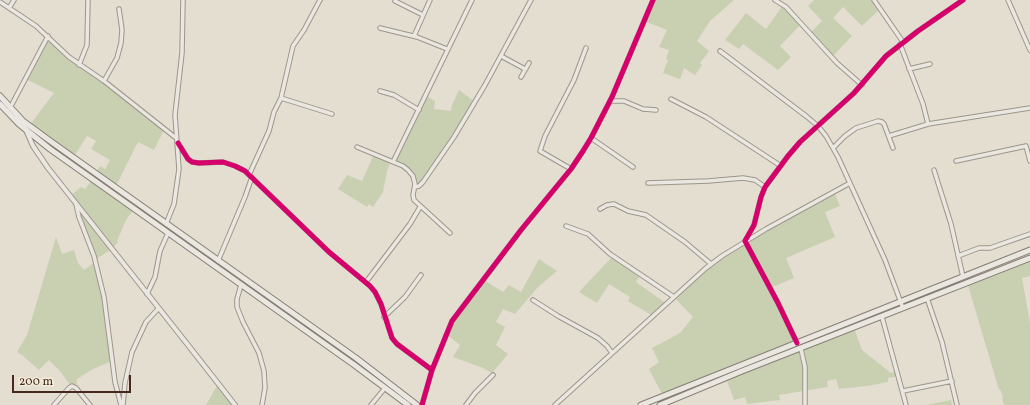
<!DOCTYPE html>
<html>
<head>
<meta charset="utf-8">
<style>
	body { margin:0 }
	#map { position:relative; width:1030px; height:405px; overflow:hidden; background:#e4ded0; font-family:Vollkorn,serif }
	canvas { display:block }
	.scale { position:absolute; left:12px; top:375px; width:119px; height:18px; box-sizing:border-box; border:2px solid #47281d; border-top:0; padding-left:5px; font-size:12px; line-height:14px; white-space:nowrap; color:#47281d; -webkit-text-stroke:3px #f3ecdb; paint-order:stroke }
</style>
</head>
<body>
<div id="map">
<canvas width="1030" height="405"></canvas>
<div class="scale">200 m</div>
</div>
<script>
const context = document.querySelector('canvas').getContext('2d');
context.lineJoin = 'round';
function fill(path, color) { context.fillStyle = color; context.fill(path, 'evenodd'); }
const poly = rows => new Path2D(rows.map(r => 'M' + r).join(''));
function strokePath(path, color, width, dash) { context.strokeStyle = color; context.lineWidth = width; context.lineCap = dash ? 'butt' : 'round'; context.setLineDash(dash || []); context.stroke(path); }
fill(poly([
	[653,0,734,0,710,21,697,41,709,51,700,63,702,65,695,75,684,68,680,79,663,73,668,60,666,59,669,50,659,47,667,30,644,21],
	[814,0,874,0,880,9,862,26,843,7,833,18,852,36,832,57,810,33,822,21,808,6],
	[783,5,801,24,780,46,791,57,778,70,743,44,739,49,725,40,746,13,766,29],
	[48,36,61,49,165,128,154,150,138,142,115,188,95,174,100,166,105,169,110,160,91,149,96,141,87,136,73,158,29,126,54,93,26,79],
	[459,90,475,102,454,137,417,187,411,173,393,162,426,96,435,101,434,109,451,111,452,105],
	[374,154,391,161,387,171,383,192,373,207,369,204,367,207,338,189,347,175,362,181],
	[92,180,134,209,126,220,117,241,118,242,112,249,95,260,76,203,70,196,81,187,85,189],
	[834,192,840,206,825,212,835,237,786,258,794,278,770,288,797,343,663,396,649,369,659,362,652,348,680,333,693,317,674,297,722,256],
	[56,237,62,254,74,250,78,263,84,270,95,262,101,283,112,361,93,369,77,379,76,388,71,386,60,371,49,360,39,370,23,356,17,352,27,335],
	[613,256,641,274,636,282,667,304,653,316,628,301,630,297,609,284,597,303,579,292],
	[1030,258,1030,276,1022,278,1030,322,1030,405,1004,405,1002,398,1003,397,1000,389,999,390,967,282],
	[539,259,557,271,538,287,515,314,503,309,496,322,505,327,496,345,508,354,492,373,483,368,453,357,460,345,446,334,452,321,484,280,503,292,509,285,521,292],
	[854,328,862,350,891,373,897,371,899,376,888,378,888,382,867,386,839,389,836,379,827,381,828,387,779,395,780,400,747,404,745,397,734,400,726,378],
	[218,384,235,405,206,405],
	[951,400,952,405,926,405]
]), '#c9d0b2');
const minor = poly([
	[775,0,786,7,837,63,862,85],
	[874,0,903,42],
	[1008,0,1030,50],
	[395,1,423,15],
	[0,2,36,26,69,57,104,81,176,138],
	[9,8,14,0],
	[380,28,417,37,447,49],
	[414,36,430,0],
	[900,44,923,104,928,124],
	[720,51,806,116,818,126,826,136,838,157,885,260,903,308],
	[501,56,525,69],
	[79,65,87,45,88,0],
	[909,69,930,64],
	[521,77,529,63],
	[104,81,117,58,121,43,122,30,119,9],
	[380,91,394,95,419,110],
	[281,98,332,114],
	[671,99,706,117,781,166],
	[610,101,624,101,643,109,656,110],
	[10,108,48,36],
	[889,136,928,124,1030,108],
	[591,138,633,167],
	[178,143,188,159,192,162,199,163,223,162,235,166,245,171,329,252,370,286,375,292,381,304,392,338,397,344,432,370],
	[357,147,403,166,408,170,413,176,415,184,413,195,414,200,450,233],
	[833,148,845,136,856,128,878,121,882,122,884,124,893,148],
	[956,161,1026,146,1030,161],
	[393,162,472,0],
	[571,169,540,151,545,136,574,80,586,48],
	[934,170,951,224,963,277],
	[249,175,269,131,274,112,281,98,293,46,304,30,320,0],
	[648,183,708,181,743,178,755,180,765,187],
	[415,187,419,186,423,182,454,137,485,85,531,0],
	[76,204,79,217,94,256,104,297,115,382,121,405],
	[600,209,607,205,614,204,628,211,646,215,685,242,711,264],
	[166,224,174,204,179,169,175,115,182,53,183,0],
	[566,226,588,234,610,254,674,297],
	[958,256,979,248,990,248,1030,234],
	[218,261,245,197,252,177],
	[366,282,410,224,420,207],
	[241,285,237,299,237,307,243,322,259,353,264,371,265,388,262,405],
	[147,294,155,277,160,251,168,233],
	[927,298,942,342,957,405],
	[533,300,558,316,598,338,607,346,612,353],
	[384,317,405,297,421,275],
	[882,317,906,405],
	[797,343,778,303,745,241,754,225,761,197,765,187,788,156,800,142,854,93,886,56,918,31,963,0],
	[801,349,805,367,805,405],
	[903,391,952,381],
	[54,405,69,388,72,386,76,388,90,405],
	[123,405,125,383,132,352,146,322,158,309],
	[371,405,385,388],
	[422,405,432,370,452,321,521,230,571,169,583,151,591,138,612,97,653,0],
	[466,405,475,393,493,375],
	[555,405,706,268,722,256,766,229,850,183]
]);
const tertiary = poly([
	[26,130,33,146,48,168,188,345,235,405]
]);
const secondary = poly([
	[0,96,23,121,53,143,356,358,417,405],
	[0,104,19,124,50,149,353,364,408,405],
	[641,405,1030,250],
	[660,405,742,371,1030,258]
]);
strokePath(minor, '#9d958c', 5.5);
strokePath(tertiary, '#9d958c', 6);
strokePath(secondary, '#867d75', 7);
strokePath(minor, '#eae7e0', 3.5);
strokePath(tertiary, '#eae7e0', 4);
strokePath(secondary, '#eae7e0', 5);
strokePath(poly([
	[178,143,188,159,192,162,199,163,223,162,235,166,245,171,329,252,370,286,375,292,381,304,392,338,397,344,432,370],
	[797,343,778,303,745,241,754,225,761,197,765,187,788,156,800,142,854,93,886,56,918,31,963,0],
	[422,405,432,370,452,321,521,230,571,169,583,151,591,138,612,97,653,0]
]), '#d6006c', 5);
</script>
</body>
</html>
